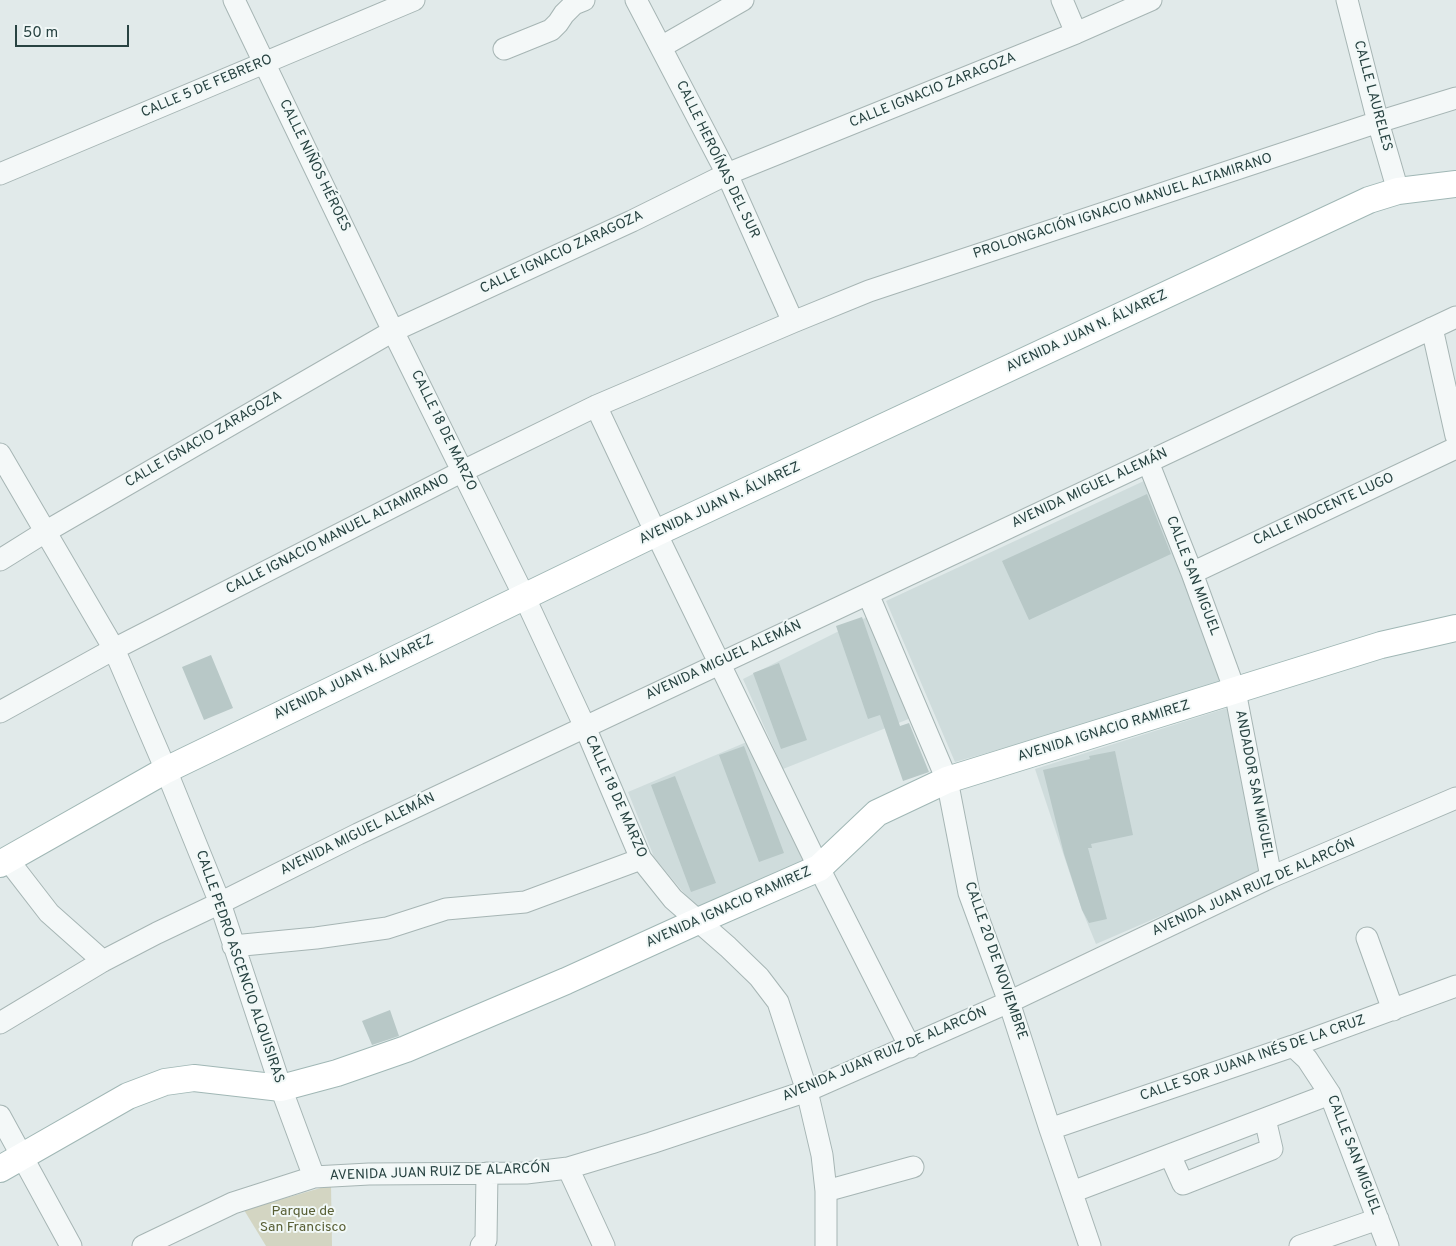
<!DOCTYPE html>
<html>
<head>
<meta charset="utf-8">
<style>
	body { margin:0 }
	#map { position:relative; width:1456px; height:1246px; overflow:hidden; background:#e1eaea; font-family:Overpass,sans-serif }
	canvas { display:block }
	.scale { position:absolute; left:15px; top:25px; width:114px; height:22px; box-sizing:border-box; border:2px solid #284342; border-top:0; padding-left:6px; font-size:15px; line-height:18px; white-space:nowrap; color:#284342; -webkit-text-stroke:4px #f1f8f7; paint-order:stroke }
</style>
</head>
<body>
<div id="map">
<canvas width="1456" height="1246"></canvas>
<div class="scale">50 m</div>
</div>
<script>
const context = document.querySelector('canvas').getContext('2d');
context.lineJoin = 'round';
function fill(path, color) { context.fillStyle = color; context.fill(path, 'evenodd'); }
const poly = rows => new Path2D(rows.map(r => 'M' + r).join(''));
function strokePath(path, color, width, dash) { context.strokeStyle = color; context.lineWidth = width; context.lineCap = dash ? 'butt' : 'round'; context.setLineDash(dash || []); context.stroke(path); }
function drawText(font, color, halo, rows, align = 'center') {
  context.font = font + ' Overpass,sans-serif'; context.lineWidth = 4; context.setLineDash([]); context.textBaseline = 'middle'; context.strokeStyle = halo; context.fillStyle = color; for (const [text, x, y, turn = 0] of rows) {
    context.save(); context.translate(x, y); context.rotate((+turn || 0) * Math.PI / 180); context.textAlign = isNaN(turn) ? turn : align; if (halo) context.strokeText(text, 0, 0); context.fillText(text, 0, 0); context.restore();
  }
}
fill(poly([
	[1146,480,1224,685,955,762,886,601],
	[869,616,911,718,783,769,743,679],
	[1227,708,1260,873,1096,944,1082,910,1035,769],
	[749,741,805,865,698,910,654,857,628,792]
]), '#cfdcdc');
fill(poly([
	[331,1185,332,1246,266,1246,244,1210]
]), '#d3d5c2');
fill(poly([
	[1147,494,1171,554,1029,620,1002,561],
	[862,617,900,726,909,723,929,772,903,781,880,715,868,719,836,626],
	[211,655,233,708,204,720,182,667],
	[779,663,807,740,781,749,753,673],
	[744,746,784,853,759,862,719,755],
	[1115,751,1133,835,1091,844,1092,848,1088,848,1107,919,1089,923,1082,910,1064,854,1043,770,1090,759,1089,756],
	[675,776,716,883,691,892,651,785],
	[390,1010,399,1036,372,1045,362,1021]
]), '#b8c8c7');
const minor = poly([
	[234,0,393,331,524,596,585,727,641,859,673,899,728,947,759,977,778,1002,807,1091,822,1155,826,1191,826,1246],
	[636,0,727,174,793,322],
	[1062,0,1076,33],
	[1347,0,1378,122,1398,191],
	[661,47,743,0],
	[504,49,551,30,558,23,564,14,574,4,584,0],
	[0,174,414,0],
	[1432,328,1456,436],
	[596,406,656,533,819,868,910,1047],
	[0,454,114,649,166,770,220,903,281,1088,314,1177],
	[1148,462,1192,573,1235,691,1271,877],
	[0,560,45,532,393,331,632,221,727,174,1076,33,1151,0],
	[1192,573,1456,448],
	[868,594,947,780,969,893,1009,1002,1050,1129,1090,1246],
	[0,712,114,649,463,471,596,406,793,322,869,291,1378,122,1456,98],
	[8,860,49,913,103,961],
	[1367,938,1393,1010],
	[233,946,316,938,387,928,446,909,525,902,641,859],
	[0,1023,103,961,157,933,220,903,358,834,1456,317],
	[1293,1046,1307,1059,1330,1094,1388,1246],
	[0,1116,71,1246],
	[1050,1129,1293,1046,1456,986],
	[1170,1155,1183,1184,1272,1149,1265,1119],
	[568,1168,604,1246],
	[826,1191,913,1167],
	[1072,1192,1330,1094],
	[143,1246,233,1203,314,1177,369,1174,526,1173,568,1168,651,1143,807,1091,1009,1002,1271,877,1456,798],
	[481,1246,486,1240,487,1173],
	[1300,1246,1378,1219]
]);
const major = poly([
	[0,864,166,770,656,533,1369,200,1398,191,1456,184],
	[0,1169,128,1096,165,1082,194,1078,281,1088,337,1073,406,1049,566,981,698,921,819,868,877,813,947,780,1381,645,1456,628]
]);
strokePath(minor, '#a6b5b4', 23);
strokePath(major, '#a0b7b5', 28);
strokePath(minor, '#f4f8f8', 21);
strokePath(major, '#fff', 26);
drawText('14px', '#284342', '#f1f8f7', [
	["CALLE 5 DE FEBRERO",207,87,-23],
	["CALLE IGNACIO ZARAGOZA",933,91,-22],
	["CALLE LAURELES",1372,96,75],
	["CALLE HEROÍNAS DEL SUR",717,160,64],
	["CALLE NIÑOS HÉROES",314,166,64],
	["PROLONGACIÓN IGNACIO MANUEL ALTAMIRANO",1123,207,-18],
	["CALLE IGNACIO ZARAGOZA",562,253,-25],
	["AVENIDA JUAN N. ÁLVAREZ",1087,332,-25],
	["CALLE 18 DE MARZO",443,431,64],
	["CALLE IGNACIO ZARAGOZA",204,440,-30],
	["AVENIDA MIGUEL ALEMÁN",1090,489,-25],
	["AVENIDA JUAN N. ÁLVAREZ",720,504,-25],
	["CALLE INOCENTE LUGO",1324,510,-25],
	["CALLE IGNACIO MANUEL ALTAMIRANO",338,535,-27],
	["CALLE SAN MIGUEL",1192,576,69],
	["AVENIDA MIGUEL ALEMÁN",724,661,-25],
	["AVENIDA JUAN N. ÁLVAREZ",354,678,-26],
	["AVENIDA IGNACIO RAMIREZ",1104,732,-17],
	["ANDADOR SAN MIGUEL",1253,784,79],
	["CALLE 18 DE MARZO",615,797,66],
	["AVENIDA MIGUEL ALEMÁN",358,835,-26],
	["AVENIDA JUAN RUIZ DE ALARCÓN",1254,888,-24],
	["AVENIDA IGNACIO RAMIREZ",729,908,-24],
	["CALLE 20 DE NOVIEMBRE",995,961,71],
	["CALLE PEDRO ASCENCIO ALQUISIRAS",239,967,71],
	["AVENIDA JUAN RUIZ DE ALARCÓN",885,1055,-23],
	["CALLE SOR JUANA INÉS DE LA CRUZ",1253,1059,-19],
	["CALLE SAN MIGUEL",1353,1155,69],
	["AVENIDA JUAN RUIZ DE ALARCÓN",440,1173,-2]
]);
drawText('14px', '#595f35', '#f1f8f7', [
	["Parque de",303,1212],
	["San Francisco",303,1228]
]);
</script>
</body>
</html>
